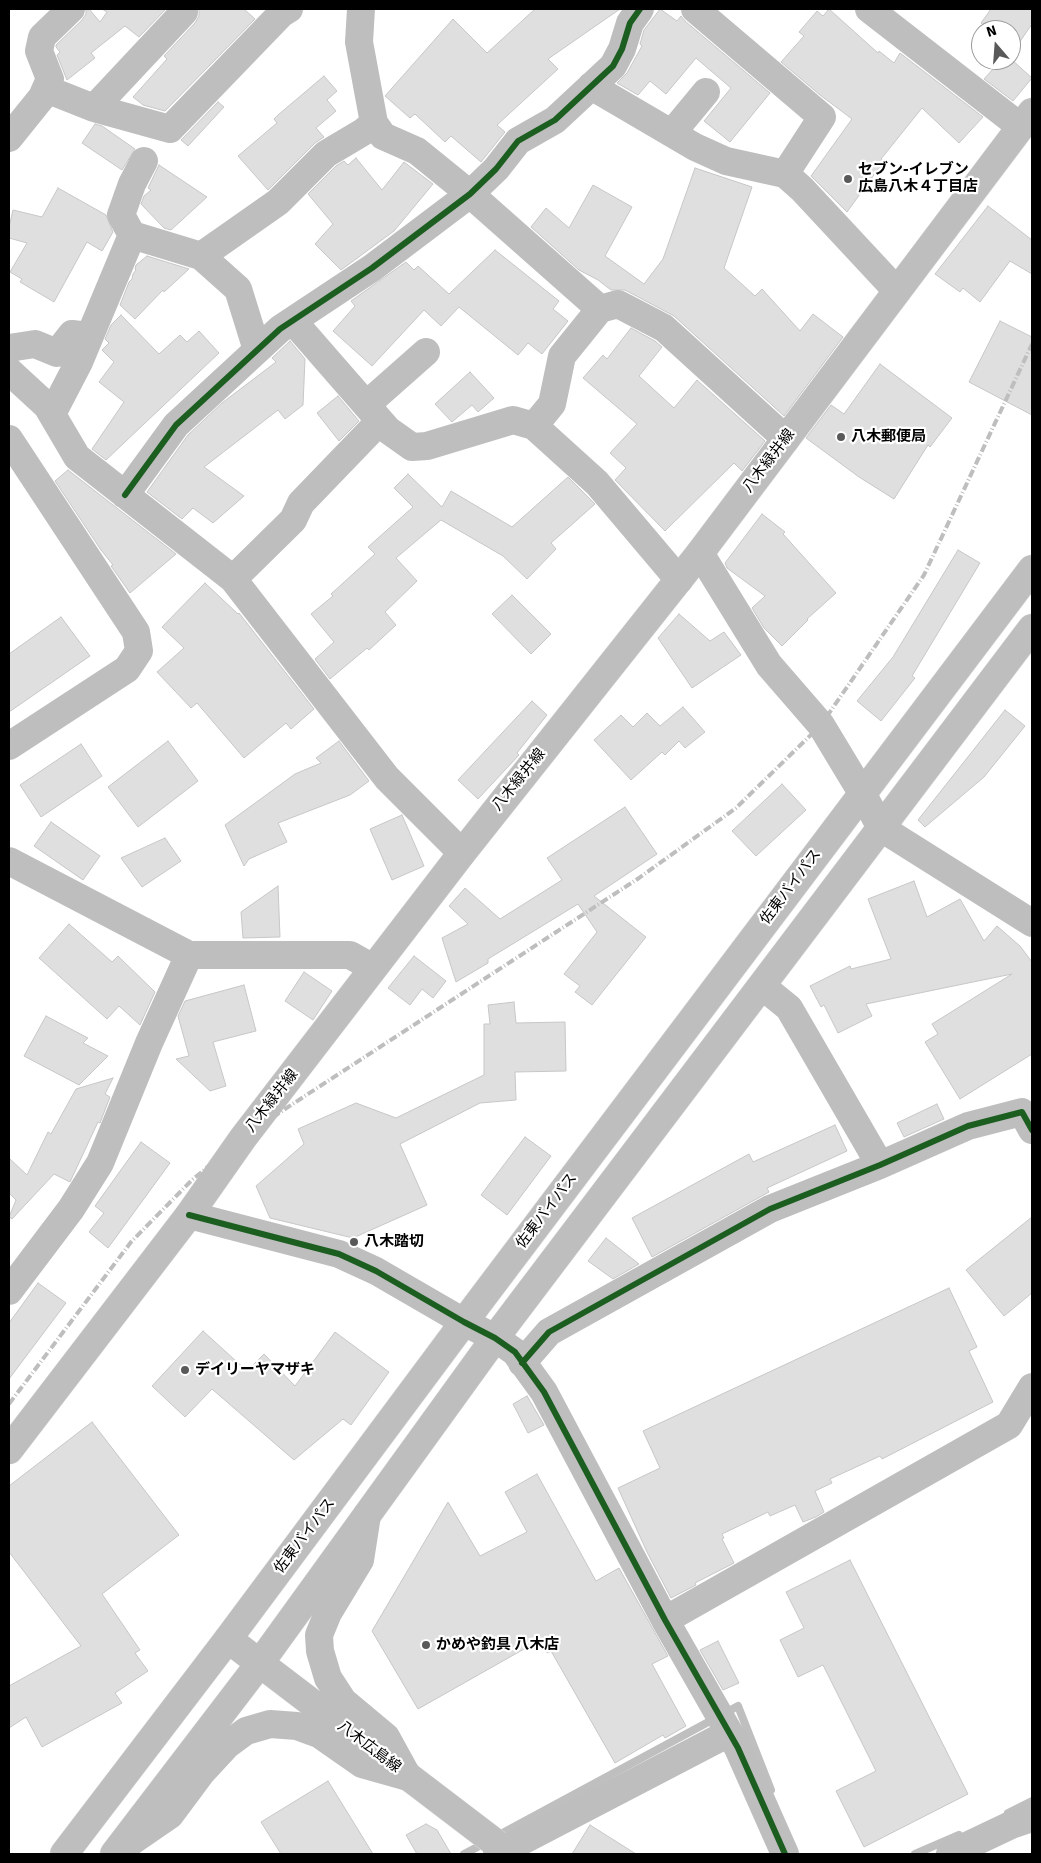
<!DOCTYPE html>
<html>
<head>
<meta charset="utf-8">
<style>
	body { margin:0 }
	#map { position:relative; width:1041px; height:1863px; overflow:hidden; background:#fff; font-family:Signika,sans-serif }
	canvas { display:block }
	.frame { position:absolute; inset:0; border:10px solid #000; pointer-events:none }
	.north { position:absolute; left:971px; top:20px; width:50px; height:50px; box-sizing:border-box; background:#fff; border:1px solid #999; border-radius:50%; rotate:342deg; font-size:14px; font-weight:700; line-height:20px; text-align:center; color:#000 }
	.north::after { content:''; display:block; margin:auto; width:18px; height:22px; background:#595959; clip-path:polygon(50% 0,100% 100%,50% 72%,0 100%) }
</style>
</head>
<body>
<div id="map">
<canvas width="1041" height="1863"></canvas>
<div class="frame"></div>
<div class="north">N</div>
</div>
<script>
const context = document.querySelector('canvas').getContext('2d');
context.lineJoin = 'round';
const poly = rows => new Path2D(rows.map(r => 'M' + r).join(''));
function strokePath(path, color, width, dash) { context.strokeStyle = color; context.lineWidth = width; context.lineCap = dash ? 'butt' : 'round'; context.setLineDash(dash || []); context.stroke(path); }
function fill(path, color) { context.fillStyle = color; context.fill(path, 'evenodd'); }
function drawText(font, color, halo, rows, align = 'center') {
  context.font = font + ' Signika,"Noto Sans JP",sans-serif'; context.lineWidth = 4.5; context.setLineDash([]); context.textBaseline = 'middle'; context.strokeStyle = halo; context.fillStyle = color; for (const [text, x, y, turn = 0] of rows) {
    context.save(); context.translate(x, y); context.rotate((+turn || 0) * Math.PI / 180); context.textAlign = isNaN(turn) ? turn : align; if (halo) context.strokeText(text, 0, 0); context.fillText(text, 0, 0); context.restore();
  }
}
strokePath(poly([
	[1008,1813,1032,1801],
	[497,1836,738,1706,771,1790],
	[464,1854,487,1842],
	[915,1854,959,1835]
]), '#bfbfbf', 8);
const building = poly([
	[86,9,89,9,100,22,107,12,102,9,166,9,139,37,125,26,91,53,95,58,67,80,57,55,60,52,56,47,56,45,82,20,86,14,86,9],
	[199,9,244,9,255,19,165,111,143,105,133,97,167,59,164,56,195,23,199,16,199,9],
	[535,9,620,9,548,59,558,69,497,125,505,132,481,162,451,136,445,142,415,114,410,118,385,96,453,19,487,53,535,9],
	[660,9,677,21,681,16,685,21,770,93,730,142,704,121,731,88,696,58,666,94,650,81,638,95,617,83,627,73,642,46,640,44,644,30,660,9],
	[829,9,878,53,879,51,894,63,900,53,983,117,959,143,922,108,881,159,884,161,847,212,811,176,852,119,820,95,781,62,804,36,799,32,817,11,823,16,829,9],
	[991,9,1032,9,1032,24,1017,46,1011,43,1011,30,991,30,981,23,991,9],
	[1011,59,1032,78,1013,101,984,79,1001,60,1011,59],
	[324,76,337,91,327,100,336,111,316,128,324,137,315,143,268,190,238,156,277,123,274,119,278,115,324,76],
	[218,102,224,107,188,146,181,140,218,102],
	[95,124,102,126,135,149,122,170,82,143,95,124],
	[356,158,382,190,404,162,433,184,394,231,341,270,315,244,333,224,308,194,336,166,344,161,348,165,356,158],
	[159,165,207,197,171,230,164,228,141,204,144,196,151,190,148,188,159,165],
	[695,168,752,187,724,268,755,296,762,289,800,331,813,314,843,337,784,416,674,316,625,290,611,290,598,280,579,270,531,227,546,208,569,228,593,185,632,207,605,256,644,284,663,259,695,168],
	[58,188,106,215,113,232,102,251,87,242,54,302,20,282,22,279,10,272,27,243,9,238,9,227,13,210,42,217,58,188],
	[988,206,1032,240,1032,274,1010,261,980,302,963,288,960,292,935,274,988,206],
	[495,250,559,301,553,309,568,321,542,354,528,343,518,355,459,307,441,326,424,310,372,366,333,331,355,306,351,301,406,262,414,270,418,266,449,294,495,250],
	[147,256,189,269,164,292,163,290,135,319,120,305,129,282,132,279,133,274,136,270,135,269,136,265,147,256],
	[121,315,159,354,180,335,187,342,199,331,219,353,106,460,92,449,124,402,99,382,114,362,102,350,109,343,105,339,111,325,121,315],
	[1000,321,1032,337,1032,415,969,382,1000,321],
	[631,328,655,341,662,347,639,376,674,408,697,380,765,441,742,471,734,463,665,531,615,480,626,468,610,453,637,424,583,378,603,355,607,359,631,328],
	[290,341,305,359,303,405,285,419,278,410,204,467,244,496,213,523,193,508,182,519,147,492,188,435,222,403,276,362,272,358,290,341],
	[880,364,952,418,930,447,928,445,894,499,859,477,806,438,831,405,844,414,880,364],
	[470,372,494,398,478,412,472,405,452,422,435,404,470,372],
	[338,396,359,421,339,441,317,413,338,396],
	[68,470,176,554,130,593,111,566,113,565,101,550,55,481,68,470],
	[408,474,442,507,451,491,512,527,568,477,595,504,551,543,556,549,527,579,503,556,441,520,396,558,417,581,385,612,396,625,369,650,367,648,330,679,315,659,334,642,311,614,333,596,331,594,375,554,368,547,413,507,394,488,408,474],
	[762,514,785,532,783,534,836,593,807,619,808,620,782,646,764,628,752,608,765,596,727,568,725,563,762,514],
	[958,550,980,563,912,676,915,678,881,721,857,701,893,657,958,550],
	[205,583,238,614,239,613,314,709,291,729,286,723,244,758,197,703,191,708,157,672,184,648,162,627,205,583],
	[512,595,551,634,531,654,492,614,512,595],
	[679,614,710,641,724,632,741,655,692,688,658,638,679,614],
	[61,617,90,656,9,712,9,654,61,617],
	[532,701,547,715,517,753,519,755,478,799,458,780,532,701],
	[683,707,705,732,685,748,679,741,665,755,662,752,631,780,594,740,621,715,633,727,647,713,660,726,683,707],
	[1005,710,1025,726,984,777,925,827,918,820,1005,710],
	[168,741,198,781,138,827,108,787,168,741],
	[339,741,369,781,350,795,278,823,287,842,249,859,244,866,225,825,295,774,321,763,316,758,339,741],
	[81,744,102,776,41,817,20,785,81,744],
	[782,784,806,810,756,856,732,831,782,784],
	[625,807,657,854,594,896,646,937,592,1005,575,992,580,986,564,974,597,932,578,904,488,959,488,963,456,982,442,938,468,924,449,906,465,888,500,919,562,880,547,858,625,807],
	[402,815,424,866,392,880,370,829,402,815],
	[51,822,100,856,83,880,34,846,51,822],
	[165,838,181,861,142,887,121,858,165,838],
	[914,881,927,917,960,899,984,941,997,926,1020,946,1032,962,1032,1054,960,1099,925,1042,938,1034,932,1024,1012,974,866,1004,872,1016,838,1033,824,1005,821,1007,810,986,850,966,851,969,891,959,868,899,914,881],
	[278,886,280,937,243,938,241,912,278,886],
	[69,924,112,962,118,956,155,992,140,1025,119,1006,107,1019,39,958,69,924],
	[414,956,446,981,433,998,422,989,410,1005,388,988,414,956],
	[304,972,332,991,313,1020,285,1001,304,972],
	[244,985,256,1031,213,1042,226,1086,210,1091,176,1059,189,1056,178,1016,185,1001,244,985],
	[514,1002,516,1023,565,1022,566,1071,515,1072,516,1100,480,1103,400,1144,427,1205,353,1238,270,1218,256,1186,304,1144,298,1129,356,1103,396,1118,484,1075,484,1024,490,1024,488,1005,514,1002],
	[46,1016,88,1038,83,1043,108,1056,79,1085,24,1056,46,1016],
	[113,1078,105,1094,110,1097,100,1123,98,1122,70,1182,54,1174,12,1219,9,1217,16,1200,9,1193,9,1158,27,1175,48,1132,51,1134,76,1089,113,1078],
	[937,1104,944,1119,904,1137,897,1123,937,1104],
	[835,1125,847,1151,767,1188,769,1192,652,1257,632,1218,749,1154,753,1162,835,1125],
	[525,1137,551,1156,507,1215,481,1195,525,1137],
	[141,1142,170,1163,108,1248,89,1232,104,1213,95,1206,141,1142],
	[1032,1217,1032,1293,1004,1316,966,1270,1032,1217],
	[606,1238,639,1264,613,1279,588,1261,606,1238],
	[38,1283,66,1303,9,1379,9,1323,38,1283],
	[949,1288,977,1347,969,1351,993,1402,882,1459,880,1456,830,1479,832,1483,815,1491,824,1512,816,1517,803,1522,795,1505,770,1516,768,1512,722,1534,724,1538,722,1539,734,1563,695,1583,696,1585,671,1598,647,1552,618,1488,660,1468,643,1431,949,1288],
	[203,1331,247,1371,264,1354,295,1386,335,1332,389,1372,351,1425,343,1419,294,1460,212,1389,185,1417,152,1386,203,1331],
	[527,1396,544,1425,528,1433,513,1404,527,1396],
	[92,1422,179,1535,102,1594,140,1650,135,1653,148,1671,115,1693,122,1703,42,1747,26,1717,9,1728,9,1686,81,1646,9,1552,9,1486,92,1422],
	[537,1474,596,1581,619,1568,668,1656,652,1664,686,1726,665,1738,663,1735,615,1763,551,1651,547,1653,540,1640,418,1709,372,1631,448,1502,480,1556,527,1532,505,1492,537,1474],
	[850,1560,968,1794,864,1847,836,1791,876,1771,823,1665,798,1677,780,1640,804,1628,786,1592,850,1560],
	[718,1641,739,1683,723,1690,700,1650,718,1641],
	[328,1781,373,1854,281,1854,261,1822,328,1781],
	[426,1824,437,1830,451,1854,417,1854,406,1835,426,1824],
	[590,1825,636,1854,572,1854,590,1825]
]);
fill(building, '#dfdfdf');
strokePath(building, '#c7c7c7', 1);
const major = poly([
	[9,1450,189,1215,243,1138,462,853,700,553,1032,112],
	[228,1639,510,1854]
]);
const highway = poly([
	[64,1854,228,1639,464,1322,1032,569],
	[114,1854,260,1663,495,1338,1032,628]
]);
strokePath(major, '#dbdbdb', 29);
strokePath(highway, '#dbdbdb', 29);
strokePath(poly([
	[361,9,359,42,374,123,383,136,417,151,470,194,600,309],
	[695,9,822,117,785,174],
	[869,9,1021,127],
	[184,12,94,108,170,129,281,14,289,9],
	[591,86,695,147,726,161,785,174,802,189,897,291],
	[46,89,94,108],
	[672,133,706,92],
	[9,138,42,97,50,79,39,51,42,37,71,9],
	[132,235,121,215,132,184,144,161],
	[201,256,278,202,326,154,363,132,374,123],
	[293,321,388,430,412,447,427,446,513,420,534,426,597,483,679,580],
	[9,348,35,344,57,353,72,334,89,336],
	[9,371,47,406,77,457,233,579,387,778,462,853],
	[366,405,426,352],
	[52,414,79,362,132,235,201,256,238,289,257,350],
	[534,426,552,404,562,356,600,309,618,304,664,328,786,439],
	[9,439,136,632,139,651,127,669,9,746],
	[125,495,176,425,280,329,372,268,470,194,496,169,518,141,555,120,613,66,622,49,630,23,640,9],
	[700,553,769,665,821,725,862,793,881,828,1032,923],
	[233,579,293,520,301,503,380,421],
	[9,861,189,955,350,955,373,968],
	[762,986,789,1008,880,1165],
	[189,1215,339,1254,376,1271,464,1322,495,1338,515,1352,544,1392,665,1620,738,1748,785,1854],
	[9,1291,71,1209,100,1163,149,1043,189,955],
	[522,1363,549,1332,770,1209,880,1165,968,1126,1022,1112,1032,1130],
	[367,1515,360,1560,328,1613,319,1635,320,1651,328,1678,343,1701,386,1737,408,1777],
	[665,1620,1009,1425,1032,1387],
	[122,1848,170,1815,202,1772,227,1745,246,1731,270,1724,297,1726,319,1734,362,1764,408,1777],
	[497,1854,729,1733],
	[950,1854,1011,1825,1032,1818]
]), '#bebebe', 28);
strokePath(major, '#bebebe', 28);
strokePath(highway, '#bebebe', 28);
strokePath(poly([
	[9,1404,131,1242,192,1180,243,1138,285,1109,639,878,736,808,821,725,924,575,1032,344]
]), '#bebebe', 4, [8, 2.5, 1, 2.5]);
strokePath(poly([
	[125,495,176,425,280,329,372,268,470,194,496,169,518,141,555,120,613,66,622,49,630,23,640,9],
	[189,1215,339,1254,376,1271,464,1322,495,1338,515,1352,544,1392,665,1620,738,1748,785,1854],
	[522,1363,549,1332,770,1209,880,1165,968,1126,1022,1112,1032,1130]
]), '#1b5e20', 6);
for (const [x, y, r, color] of [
	[848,179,5,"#595959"],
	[841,437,5,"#595959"],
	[354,1242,5,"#595959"],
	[185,1370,5,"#595959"],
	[426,1645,5,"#595959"]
]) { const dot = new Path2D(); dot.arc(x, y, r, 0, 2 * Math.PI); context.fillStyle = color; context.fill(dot); strokePath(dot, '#fff', 2); }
drawText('bold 15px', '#000', '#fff', [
	["セブン‐イレブン",858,170],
	["広島八木４丁目店",858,187],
	["八木郵便局",851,437],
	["八木踏切",364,1242],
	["デイリーヤマザキ",195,1370],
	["かめや釣具 八木店",436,1645]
], 'left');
drawText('15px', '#000', '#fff', [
	["八木緑井線",769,461,-53],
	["八木緑井線",519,780,-51],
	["佐東バイパス",791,887,-53],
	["八木緑井線",272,1101,-52],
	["佐東バイパス",547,1211,-53],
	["佐東バイパス",305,1536,-53],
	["八木広島線",369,1747,37]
]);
</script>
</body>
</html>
